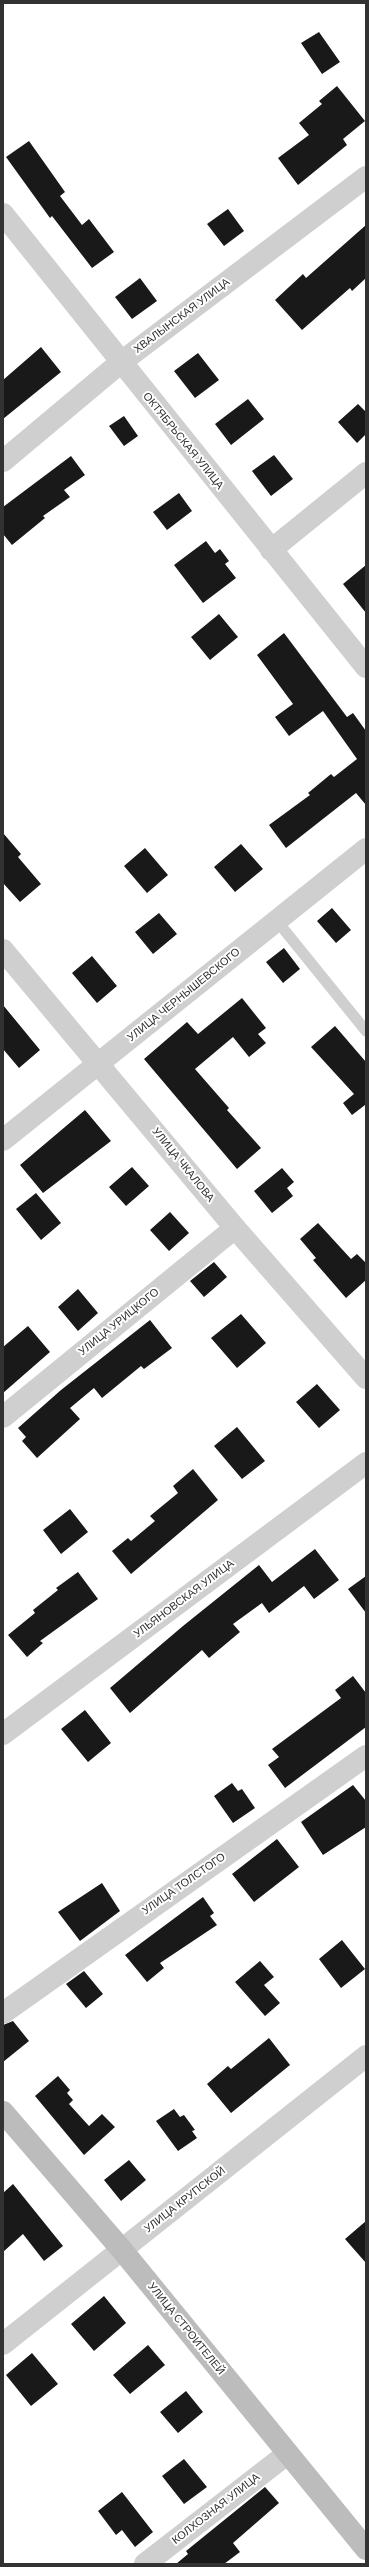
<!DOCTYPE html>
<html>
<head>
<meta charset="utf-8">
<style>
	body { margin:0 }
	#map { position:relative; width:369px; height:2567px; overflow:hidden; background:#fff; font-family:Arial,sans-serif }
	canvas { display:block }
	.frame { position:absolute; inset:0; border:4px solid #323232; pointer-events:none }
</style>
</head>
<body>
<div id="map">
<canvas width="369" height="2567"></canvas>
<div class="frame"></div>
</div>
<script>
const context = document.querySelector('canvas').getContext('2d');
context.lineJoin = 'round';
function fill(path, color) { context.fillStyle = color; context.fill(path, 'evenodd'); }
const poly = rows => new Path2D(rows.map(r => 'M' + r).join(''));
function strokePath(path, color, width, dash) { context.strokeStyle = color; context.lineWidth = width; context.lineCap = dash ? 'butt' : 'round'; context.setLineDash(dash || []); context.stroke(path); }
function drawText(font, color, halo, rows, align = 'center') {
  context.font = font + ' Arial,sans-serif'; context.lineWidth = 4; context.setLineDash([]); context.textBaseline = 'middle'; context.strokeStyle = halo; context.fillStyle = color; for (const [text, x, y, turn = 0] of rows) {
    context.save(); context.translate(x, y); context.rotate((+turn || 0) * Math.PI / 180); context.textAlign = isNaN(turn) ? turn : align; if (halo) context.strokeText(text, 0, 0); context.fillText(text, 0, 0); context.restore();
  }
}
fill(poly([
	[319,32,340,62,322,74,301,43],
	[337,86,365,121,343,139,347,145,298,185,278,158,309,135,299,123,322,104,319,101],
	[29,141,65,192,60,196,82,225,89,219,114,252,92,268,52,216,50,218,6,157],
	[228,209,244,231,224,246,207,224],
	[366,225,366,278,352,291,350,288,302,330,275,300,303,274,306,278],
	[140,278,157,301,132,319,115,297],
	[41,347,61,372,3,419,3,380],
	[198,353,219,380,195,398,174,371],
	[248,399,264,419,231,445,215,424],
	[358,404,366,412,366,434,357,443,338,422],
	[124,416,138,436,124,446,109,426],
	[274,455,293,479,271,496,252,471],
	[71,456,85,475,64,490,70,497,43,516,45,518,12,545,3,534,3,507],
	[179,493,192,511,167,530,153,512],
	[206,541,215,553,220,549,229,561,225,564,236,578,203,603,174,565],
	[366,565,366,613,343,584],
	[219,614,238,637,210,660,191,637],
	[284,633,347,717,353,713,366,731,366,805,356,793,286,848,269,825,310,795,308,793,331,774,334,777,357,759,323,711,289,736,275,717,293,704,257,655],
	[3,833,21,854,18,857,41,884,20,902,3,883],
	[241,844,263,869,235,892,214,867],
	[145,848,168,875,147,893,124,866],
	[332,908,351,930,336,943,317,921],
	[159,913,177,934,153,954,135,932],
	[284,948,300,969,283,983,266,962],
	[92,956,117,986,97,1003,72,973],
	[242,998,266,1028,258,1034,266,1043,249,1057,233,1037,195,1069,229,1108,227,1110,261,1148,237,1169,144,1059,187,1022,198,1034],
	[3,1005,40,1050,19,1068,3,1049],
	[335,1026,366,1062,366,1106,365,1105,352,1115,343,1103,354,1094,311,1047],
	[85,1110,111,1141,43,1193,20,1165],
	[132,1167,149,1186,126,1206,109,1187],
	[282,1168,294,1182,287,1188,293,1196,272,1213,254,1191],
	[36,1193,61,1223,41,1240,16,1209],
	[170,1212,189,1233,169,1251,150,1230],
	[318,1223,351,1259,357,1254,366,1263,366,1280,346,1298,313,1260,316,1258,300,1239],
	[214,1262,227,1277,204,1297,190,1281],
	[78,1289,98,1313,78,1331,58,1307],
	[241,1314,266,1343,237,1368,211,1338],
	[150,1320,172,1348,144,1369,141,1366,102,1398,94,1388,70,1408,80,1419,37,1458,22,1441,26,1437,18,1428,61,1390],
	[28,1326,50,1352,3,1393,3,1347],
	[317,1384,340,1410,319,1428,296,1402],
	[237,1427,265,1461,242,1479,214,1446],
	[193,1469,218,1500,131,1574,112,1551,128,1538,131,1541,155,1521,150,1516,178,1493,173,1486],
	[70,1509,88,1532,61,1554,43,1530],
	[315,1549,339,1580,314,1599,304,1586,269,1613,262,1603,233,1624,240,1632,209,1658,202,1650,130,1713,110,1688,183,1626,259,1565,272,1582],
	[78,1572,98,1599,40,1641,43,1643,27,1657,8,1635,35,1613,33,1610,58,1590,56,1588],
	[366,1576,366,1613,348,1589],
	[353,1676,366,1693,366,1727,285,1788,268,1765,279,1757,272,1749,341,1698,335,1690],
	[85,1710,111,1743,88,1762,61,1729],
	[232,1783,238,1791,242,1789,255,1808,233,1823,214,1796],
	[353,1785,366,1801,366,1827,323,1855,301,1822],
	[277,1839,299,1867,254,1902,232,1874],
	[102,1883,120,1911,80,1941,58,1912],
	[203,1897,214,1913,210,1916,217,1925,160,1963,164,1968,147,1982,125,1955],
	[342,1940,365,1969,341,1988,319,1959],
	[260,1961,274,1977,264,1985,280,2003,265,2016,235,1982],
	[84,1971,103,1994,86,2008,66,1984],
	[13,2021,29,2041,3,2062,3,2025],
	[269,2038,290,2065,231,2113,207,2084,228,2066,231,2069],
	[58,2076,70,2090,67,2093,73,2100,69,2104,89,2126,102,2114,115,2127,84,2155,35,2096],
	[174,2109,180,2117,184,2115,195,2130,192,2131,197,2138,178,2151,156,2121],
	[129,2160,146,2180,121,2201,104,2180],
	[13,2184,63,2246,44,2261,23,2234,3,2252,3,2193],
	[366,2221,366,2263,345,2239],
	[104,2296,126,2323,94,2351,71,2324],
	[148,2345,165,2365,130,2394,113,2375],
	[32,2353,58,2384,31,2406,6,2375],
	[186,2391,203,2412,178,2433,160,2412],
	[184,2459,207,2487,184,2504,162,2476],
	[265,2487,279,2503,233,2543,240,2552,224,2564,176,2564,188,2554,186,2551],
	[122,2492,153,2532,135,2547,122,2530,116,2535,98,2511]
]), '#191919');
strokePath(poly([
	[277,921,366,1031]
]), '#cfcfcf', 11);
strokePath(poly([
	[3,214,366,667],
	[3,461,120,363,366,177],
	[271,550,366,473],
	[3,950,235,1228,366,1378],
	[3,1140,366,849],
	[3,1417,235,1228],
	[3,1734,366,1463],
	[3,2013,366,1756],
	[3,2344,366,2056],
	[145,2564,287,2454]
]), '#cfcfcf', 22);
strokePath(poly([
	[3,2112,122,2250,366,2549]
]), '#bcbcbc', 22);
drawText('11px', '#323232', '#fff', [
	["ХВАЛЫНСКАЯ УЛИЦА",182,316,-37],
	["ОКТЯБРЬСКАЯ УЛИЦА",183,441,51],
	["УЛИЦА ЧЕРНЫШЕВСКОГО",184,995,-39],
	["УЛИЦА ЧКАЛОВА",183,1165,51],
	["УЛИЦА УРИЦКОГО",119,1322,-39],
	["УЛЬЯНОВСКАЯ УЛИЦА",184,1599,-37],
	["УЛИЦА ТОЛСТОГО",184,1884,-35],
	["УЛИЦА КРУПСКОЙ",185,2200,-38],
	["УЛИЦА СТРОИТЕЛЕЙ",186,2329,51],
	["КОЛХОЗНАЯ УЛИЦА",216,2509,-38]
]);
</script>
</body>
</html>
